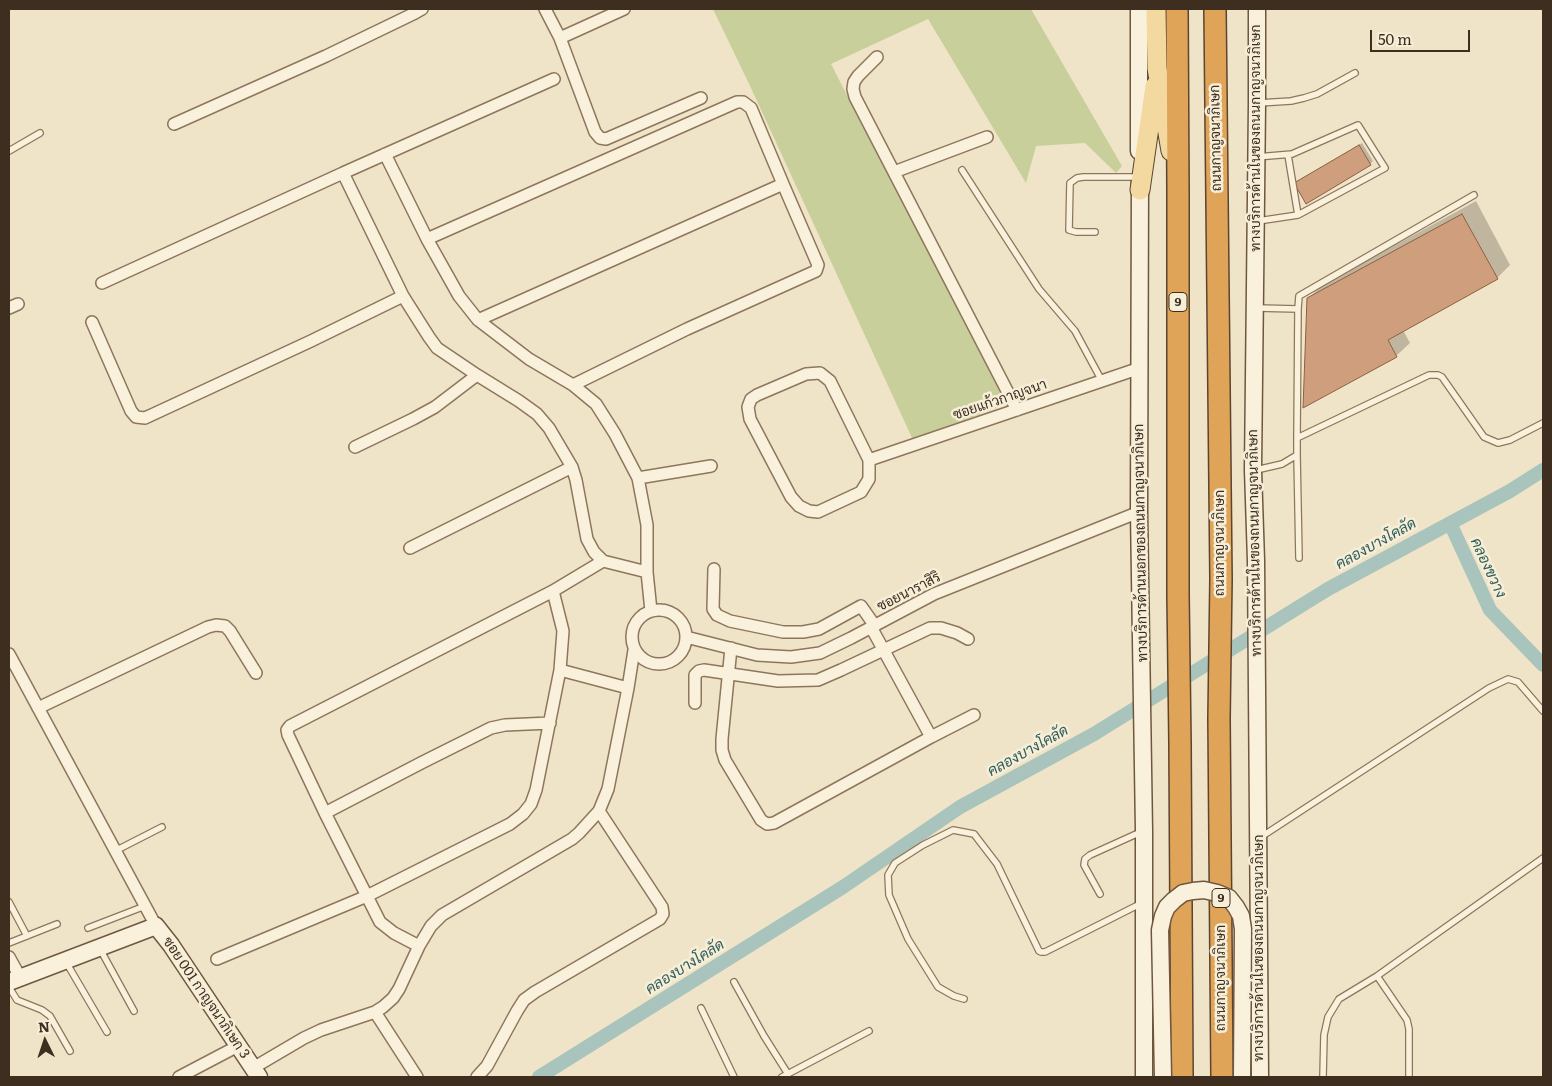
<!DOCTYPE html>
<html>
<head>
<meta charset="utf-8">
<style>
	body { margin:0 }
	#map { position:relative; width:1552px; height:1086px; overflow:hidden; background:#f0e4c8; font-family:Literata,serif }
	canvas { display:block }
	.frame { position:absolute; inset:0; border:10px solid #3d2e20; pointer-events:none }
	.north { position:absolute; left:20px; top:1016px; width:50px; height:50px; -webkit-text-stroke:4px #f7eed8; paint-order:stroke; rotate:356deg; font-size:14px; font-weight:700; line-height:20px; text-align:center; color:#3d2e20 }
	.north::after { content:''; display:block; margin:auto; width:18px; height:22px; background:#3d2e20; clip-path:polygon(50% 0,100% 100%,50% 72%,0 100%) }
	.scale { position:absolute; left:1370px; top:30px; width:100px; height:22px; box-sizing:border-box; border:2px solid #3d2e20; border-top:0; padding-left:6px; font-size:15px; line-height:18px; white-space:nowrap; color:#3d2e20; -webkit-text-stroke:4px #f7eed8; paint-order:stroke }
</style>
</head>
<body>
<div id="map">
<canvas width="1552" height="1086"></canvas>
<div class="frame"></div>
<div class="north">N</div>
<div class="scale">50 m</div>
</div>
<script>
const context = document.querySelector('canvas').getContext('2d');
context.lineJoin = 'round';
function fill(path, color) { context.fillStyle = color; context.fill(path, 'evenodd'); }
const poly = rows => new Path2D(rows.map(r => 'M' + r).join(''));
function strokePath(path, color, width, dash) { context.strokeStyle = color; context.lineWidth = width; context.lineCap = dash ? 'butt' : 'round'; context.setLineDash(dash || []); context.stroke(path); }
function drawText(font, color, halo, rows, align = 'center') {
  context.font = font + ' Literata,Sarabun,serif'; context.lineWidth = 5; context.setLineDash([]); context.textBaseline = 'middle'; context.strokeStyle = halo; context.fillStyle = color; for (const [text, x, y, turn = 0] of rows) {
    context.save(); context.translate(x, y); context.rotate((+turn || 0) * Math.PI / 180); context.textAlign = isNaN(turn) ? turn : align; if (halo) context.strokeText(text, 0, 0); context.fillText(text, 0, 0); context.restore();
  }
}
fill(poly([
	[713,9,1031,9,1122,166,1116,173,1085,143,1036,146,1026,183,928,19,831,64,1007,404,913,440,751,88]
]), '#c9cf9b');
fill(poly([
	[1362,143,1373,161,1370,164,1295,183],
	[1476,201,1510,265,1497,278,1403,330,1410,343,1396,356,1308,299,1322,285]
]), '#0003');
strokePath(poly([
	[1450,523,1490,610,1543,665],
	[539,1077,843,887,960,807,1094,734,1328,589,1510,491,1543,470]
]), '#a9c4bc', 14);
const building = poly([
	[1359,145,1371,165,1306,204,1294,183,1359,145],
	[1462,214,1498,279,1388,340,1397,357,1303,408,1307,298,1462,214]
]);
fill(building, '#cf9f7d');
strokePath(building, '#8d5f41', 1);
const lane = poly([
	[1259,103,1291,101,1304,98,1317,94,1355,73],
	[9,151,40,133],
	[1288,155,1298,215],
	[1257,157,1292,154,1358,125,1385,168,1298,215,1258,221],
	[962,170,1039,289,1075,331,1102,381],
	[1095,232,1076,232,1069,230,1070,183,1077,178,1083,177,1140,177],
	[1257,308,1298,309,1299,296,1474,195],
	[1297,438,1298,309],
	[1297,455,1299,558],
	[1256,470,1282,464,1297,455,1297,438,1429,375,1438,375,1442,377,1484,437,1498,443,1510,440,1543,423],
	[1261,837,1489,688,1508,679,1518,682,1543,711],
	[115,851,162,827],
	[1100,894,1084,865,1085,859,1090,855,1143,831],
	[9,902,27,936],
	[88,928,145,906],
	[9,943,57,924],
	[100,949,134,1011],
	[66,962,107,1032],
	[1377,976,1407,1020,1409,1029,1409,1077],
	[734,982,764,1036,788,1074],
	[9,987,17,1000,42,1010,50,1016,70,1051],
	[964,999,954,996,938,987,908,939,889,895,888,875,895,863,923,845,953,830,974,834,997,864,1039,951,1041,952,1045,952,1142,903],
	[701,1008,734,1077],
	[782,1077,869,1031],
	[1323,1077,1324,1035,1328,1017,1339,999,1377,976,1543,858]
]);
const street = poly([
	[545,9,560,38,595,132,600,138,606,139,701,98],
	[560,38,624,9],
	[877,57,858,76,854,82,853,89,855,97,1017,410],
	[174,124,326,56,415,13,422,9],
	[385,154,427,239,459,296,478,320,783,184,818,265,816,271,687,329,573,385,596,404,615,434,638,478,647,525,647,572],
	[894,172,987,137],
	[343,173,554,79],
	[427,239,737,102,743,102,751,108,783,184],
	[102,283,343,173,403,296],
	[9,308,18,304],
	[478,320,529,359,573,385],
	[92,322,131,411,136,417,145,418,311,341,403,296,429,337,437,348,477,375],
	[355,447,413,419,435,407,477,375,519,401,537,414,549,428,572,467,576,480,587,539,594,552,603,561],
	[869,460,869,479,861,492,818,512,809,511,799,506,791,497,750,419,748,407,751,399,757,395,806,374,820,373,830,381,869,460,1140,368],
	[638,478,711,466],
	[410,548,572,467],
	[714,569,713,609,717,615,730,621,783,632,803,632,819,629,861,606,875,626],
	'632 637a27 27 0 1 1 54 0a27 27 0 1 1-54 0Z',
	[871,627,931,737],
	[686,637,757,655,791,657,820,653,851,638,934,594,1139,512],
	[731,648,722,739,722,750,725,760,761,820,767,824,774,823,931,737,974,715],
	[9,654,156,926],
	[560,670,628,688],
	[695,703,695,675,699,671,704,670,778,681,818,680,841,670,930,628,941,628,957,633,968,639],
	[38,708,208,627,216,625,225,626,230,631,256,673],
	[325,813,423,762,491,728,505,725,550,723],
	[419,946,394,933,380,922,325,813,288,735,287,730,290,726,553,591,603,561,647,572,651,611],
	[9,957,20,977],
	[217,959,367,896,510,824,523,814,531,804,536,790,560,670,563,631,553,591],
	[375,1012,417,1077],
	[253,1068,304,1038,321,1030,375,1012,383,1007,393,998,399,989,419,946,431,926,442,915,572,839,579,833,599,811,608,789,628,688,634,650],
	[179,1077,238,1046],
	[477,1077,487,1066,517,1011,524,1000,535,992,660,919,663,914,662,907,599,811]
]);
const secondary = poly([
	[1139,9,1139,151],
	[1257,9,1257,104,1253,470,1256,561,1260,1077],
	[1140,178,1139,512,1144,831,1144,1077],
	[9,982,156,926,171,945,259,1077]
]);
const primary = poly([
	[1156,9,1157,68,1171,151],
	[1140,190,1155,86]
]);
const highway = poly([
	[1177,9,1178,191,1178,595,1180,743,1182,1077],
	[1215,9,1221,579,1219,718,1222,1077]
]);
strokePath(lane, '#8d765c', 8);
strokePath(street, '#8d765c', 14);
strokePath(secondary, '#6f573f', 19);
strokePath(primary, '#5b4430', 21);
strokePath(highway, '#5b4430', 24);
strokePath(lane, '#faf1dc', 5.5);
strokePath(street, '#faf1dc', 11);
strokePath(secondary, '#faf1dc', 16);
strokePath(primary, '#f3d9a0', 19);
strokePath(highway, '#e0a458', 21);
const secondaryBridge = poly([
	[1163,1077,1160,930,1163,916,1167,907,1174,900,1183,893,1193,891,1204,890,1217,893,1229,898,1236,907,1241,916,1243,929,1242,1077]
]);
strokePath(secondaryBridge, '#6f573f', 19, []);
strokePath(secondaryBridge, '#faf1dc', 16);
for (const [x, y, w] of [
	[1178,302,18],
	[1221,898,18]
]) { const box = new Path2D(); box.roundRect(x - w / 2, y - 9.5, w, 19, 4); context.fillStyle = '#f7eed8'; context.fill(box); strokePath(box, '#3d2e20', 1); }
drawText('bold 12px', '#3d2e20', null, [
	["9",1178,302],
	["9",1221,898]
]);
drawText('14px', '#3d2e20', '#f7eed8', [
	["ถนนกาญจนาภิเษก",1216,138,-91],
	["ทางบริการด้านในของถนนกาญจนาภิเษก",1256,138,-90],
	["ซอยแก้วกาญจนา",1000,400,-19],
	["ทางบริการด้านนอกของถนนกาญจนาภิเษก",1141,543,-91],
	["ถนนกาญจนาภิเษก",1220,543,-90],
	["ทางบริการด้านในของถนนกาญจนาภิเษก",1255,543,-91],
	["ซอยนาราสิริ",909,592,-27],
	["ทางบริการด้านในของถนนกาญจนาภิเษก",1259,948,-90],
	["ถนนกาญจนาภิเษก",1221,978,-90],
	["ซอย 001 กาญจนาภิเษก 3",206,998,56]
]);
drawText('italic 15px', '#2f5d5a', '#f7eed8', [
	["คลองบางโคลัด",1376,544,-29],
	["คลองขวาง",1488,568,65],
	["คลองบางโคลัด",1028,751,-29],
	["คลองบางโคลัด",685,967,-32]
]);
</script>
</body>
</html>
